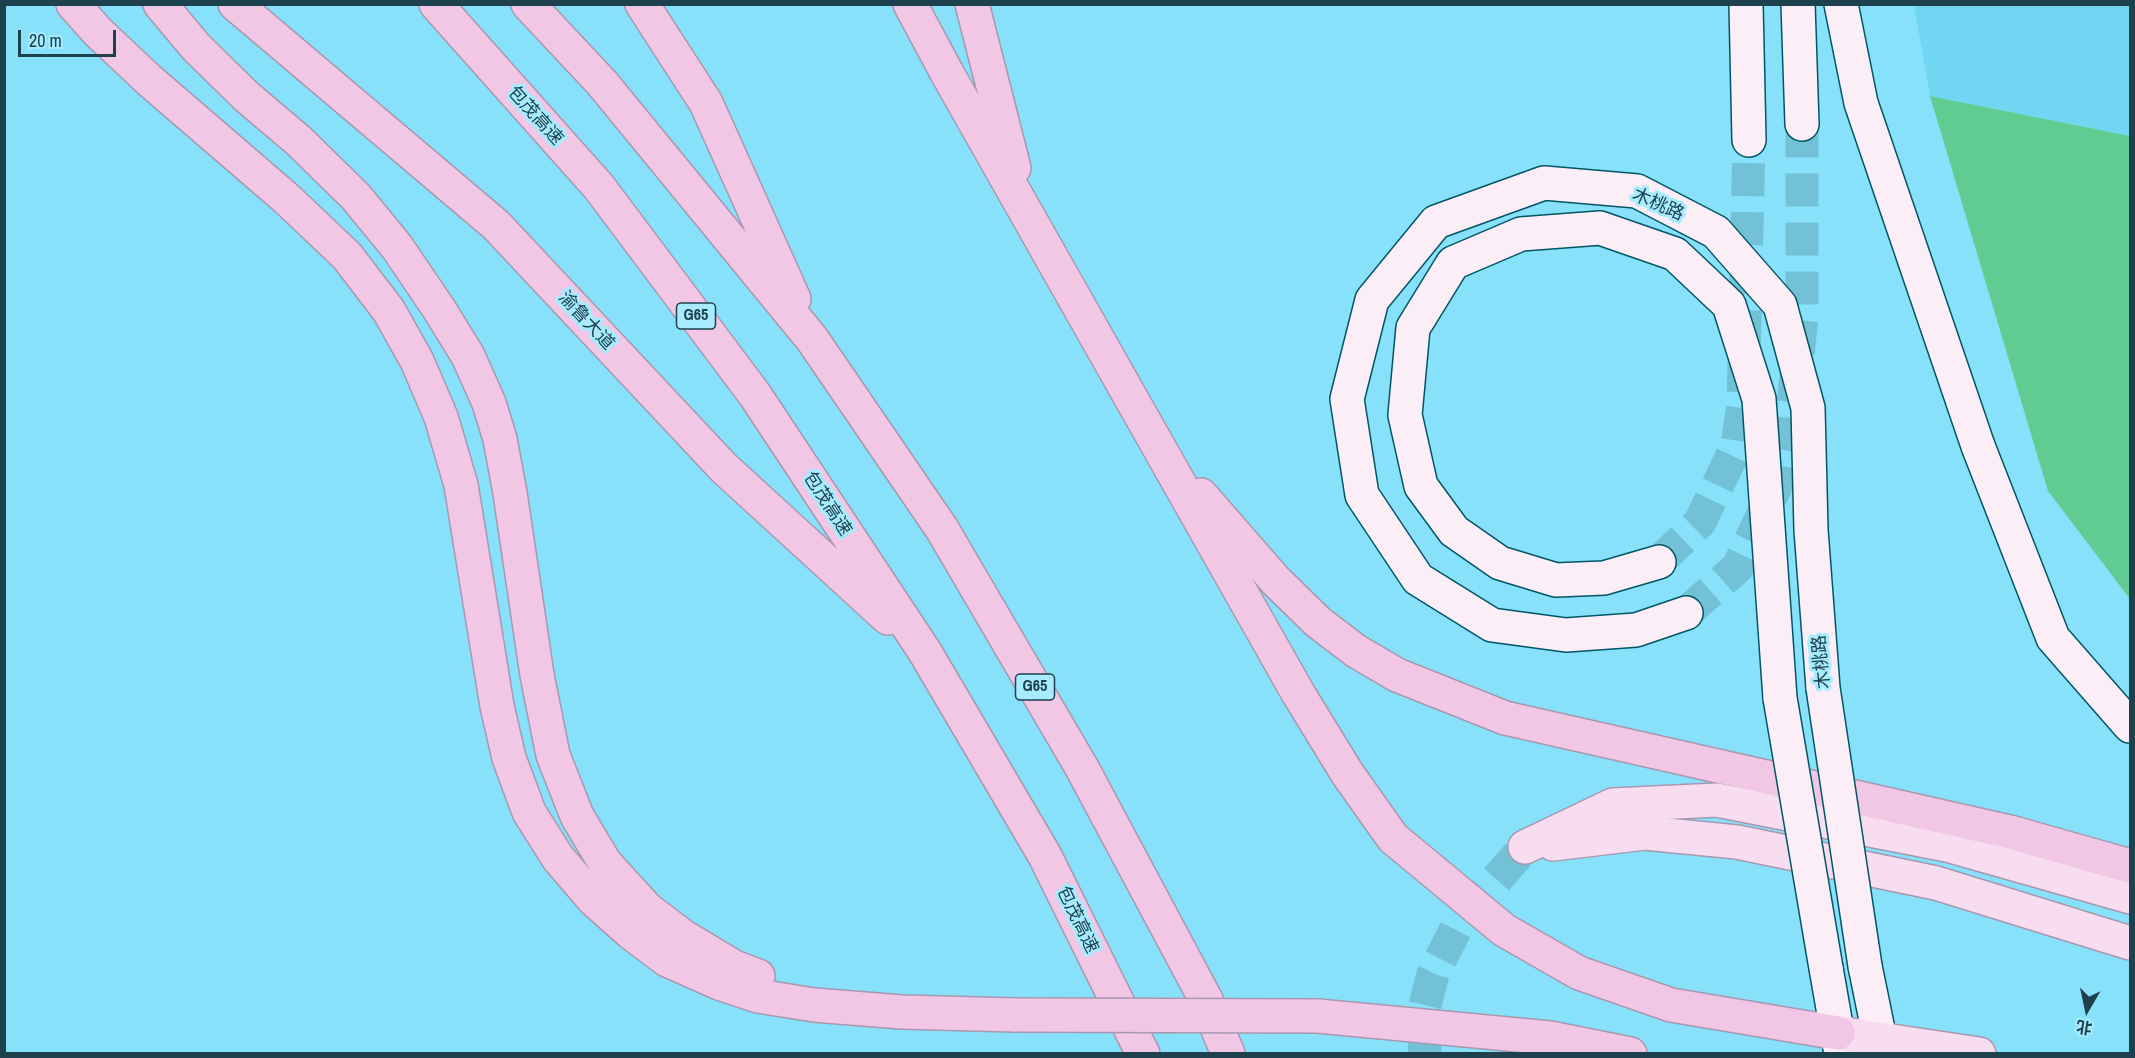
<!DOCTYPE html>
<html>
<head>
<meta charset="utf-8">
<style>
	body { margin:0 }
	#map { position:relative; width:2135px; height:1058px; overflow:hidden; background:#88e1fa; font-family:"Archivo Narrow","Noto Sans SC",sans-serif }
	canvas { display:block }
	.frame { position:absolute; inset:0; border:6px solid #1d424d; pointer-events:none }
	.north { position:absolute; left:2057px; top:980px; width:60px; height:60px; -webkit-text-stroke:4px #a6ebff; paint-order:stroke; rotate:189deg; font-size:16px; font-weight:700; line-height:24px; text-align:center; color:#1d424d }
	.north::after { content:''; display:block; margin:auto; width:21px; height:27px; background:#1d424d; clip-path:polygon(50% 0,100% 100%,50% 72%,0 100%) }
	.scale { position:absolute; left:18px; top:30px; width:98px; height:27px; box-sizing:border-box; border:3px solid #1d424d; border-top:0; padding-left:8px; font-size:18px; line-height:21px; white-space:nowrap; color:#1d424d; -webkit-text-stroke:4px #a6ebff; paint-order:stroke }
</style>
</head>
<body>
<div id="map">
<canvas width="2135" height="1058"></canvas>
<div class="frame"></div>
<div class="north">北</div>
<div class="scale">20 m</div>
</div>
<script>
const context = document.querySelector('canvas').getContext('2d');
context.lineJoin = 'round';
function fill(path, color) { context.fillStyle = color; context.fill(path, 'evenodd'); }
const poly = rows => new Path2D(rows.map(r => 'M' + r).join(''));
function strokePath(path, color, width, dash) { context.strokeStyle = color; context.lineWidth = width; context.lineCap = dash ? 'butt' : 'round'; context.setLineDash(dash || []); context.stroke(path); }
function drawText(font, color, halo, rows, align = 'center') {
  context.font = font + ' "Archivo Narrow","Noto Sans SC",sans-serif'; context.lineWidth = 6; context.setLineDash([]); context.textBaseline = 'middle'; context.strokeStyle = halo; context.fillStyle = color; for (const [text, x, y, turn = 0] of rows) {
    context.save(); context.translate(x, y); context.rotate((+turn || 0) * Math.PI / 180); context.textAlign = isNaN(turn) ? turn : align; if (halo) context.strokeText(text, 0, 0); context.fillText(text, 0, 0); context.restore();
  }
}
fill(poly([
	[1914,5,2130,5,2130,136,1930,96]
]), '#70d6f1');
fill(poly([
	[1930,96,2130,136,2130,599,2048,491]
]), '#61cc92');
strokePath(poly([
	[1659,562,1700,522,1737,445,1743,405,1749,140],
	[1686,613,1738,567,1779,480,1791,427,1802,315,1802,124]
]), '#73c1d7', 33, [33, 16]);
strokePath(poly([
	[1425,1054,1423,1014,1433,974,1460,921,1525,847]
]), '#73c1d7', 33, [33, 16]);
const secondary = poly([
	[1746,4,1749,140],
	[1798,4,1802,124],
	[1841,4,1861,103,1978,446,2053,638,2130,726],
	[1659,562,1604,578,1556,580,1500,563,1454,531,1421,486,1405,415,1413,328,1453,263,1521,234,1600,228,1675,254,1729,305,1759,399,1780,698],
	[1686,613,1636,630,1566,635,1492,625,1418,579,1362,495,1347,399,1372,300,1436,222,1544,183,1637,191,1716,232,1780,305,1808,408,1811,530,1823,688],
	[1865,966,1883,1054],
	[1826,968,1841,1054]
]);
const primary = poly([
	[1553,844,1645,833,1737,842,1936,883,2130,943],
	[1525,847,1613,805,1717,800,1947,845,2130,897],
	[1838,1033,1979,1054]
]);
const highway = poly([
	[73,4,98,32,149,80,287,199,347,256,389,311,417,361,441,417,461,485,497,706,509,758,529,812,558,858,594,900,630,932,667,960,719,983,758,996,814,1005,902,1012,1015,1015],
	[160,4,196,47,247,97,299,141,356,197,397,247,439,309,468,356,489,403,500,439,510,493,537,675,553,755,577,816,605,863,647,909,684,937,734,967,758,976],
	[235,4,496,225,724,468,888,618],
	[436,4,599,187,755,395,925,652,1045,856,1143,1054],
	[528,4,602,83,812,339,942,529,1082,768,1206,1000,1228,1054],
	[642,4,706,103,794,299],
	[910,4,947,73,1298,693,1347,773,1393,838,1504,930,1579,973,1671,1005,1838,1033],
	[972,4,1014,168],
	[1201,495,1276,581,1318,622,1356,651,1397,675,1505,718,2010,832,2130,866],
	[1318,1016,1550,1038,1630,1054]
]);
strokePath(secondary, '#025566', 36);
strokePath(primary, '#a798b0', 36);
strokePath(highway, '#a798b0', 36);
strokePath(secondary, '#fbeef7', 33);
strokePath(primary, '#f7ddef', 33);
strokePath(highway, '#f2c6e5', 33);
const secondaryBridge = poly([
	[1823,688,1865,966],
	[1780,698,1826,968]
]);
const highwayBridge = poly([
	[1015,1015,1318,1016]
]);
strokePath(secondaryBridge, '#025566', 36, []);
strokePath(highwayBridge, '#a798b0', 36, []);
strokePath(secondaryBridge, '#fbeef7', 33);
strokePath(highwayBridge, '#f2c6e5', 33);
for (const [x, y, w] of [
	[696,316,39],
	[1035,687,39]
]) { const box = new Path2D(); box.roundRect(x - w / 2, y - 13, w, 26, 4.5); context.fillStyle = '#a6ebff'; context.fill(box); strokePath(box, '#1d424d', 1.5); }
drawText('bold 16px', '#1d424d', null, [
	["G65",696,316],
	["G65",1035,687]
]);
drawText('18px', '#1d424d', '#a6ebff', [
	["包茂高速",535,116,48],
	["木桃路",1658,205,24],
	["渝鲁大道",586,321,47],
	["包茂高速",827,504,57],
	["木桃路",1822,662,-95],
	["包茂高速",1077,920,64]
]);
</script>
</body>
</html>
